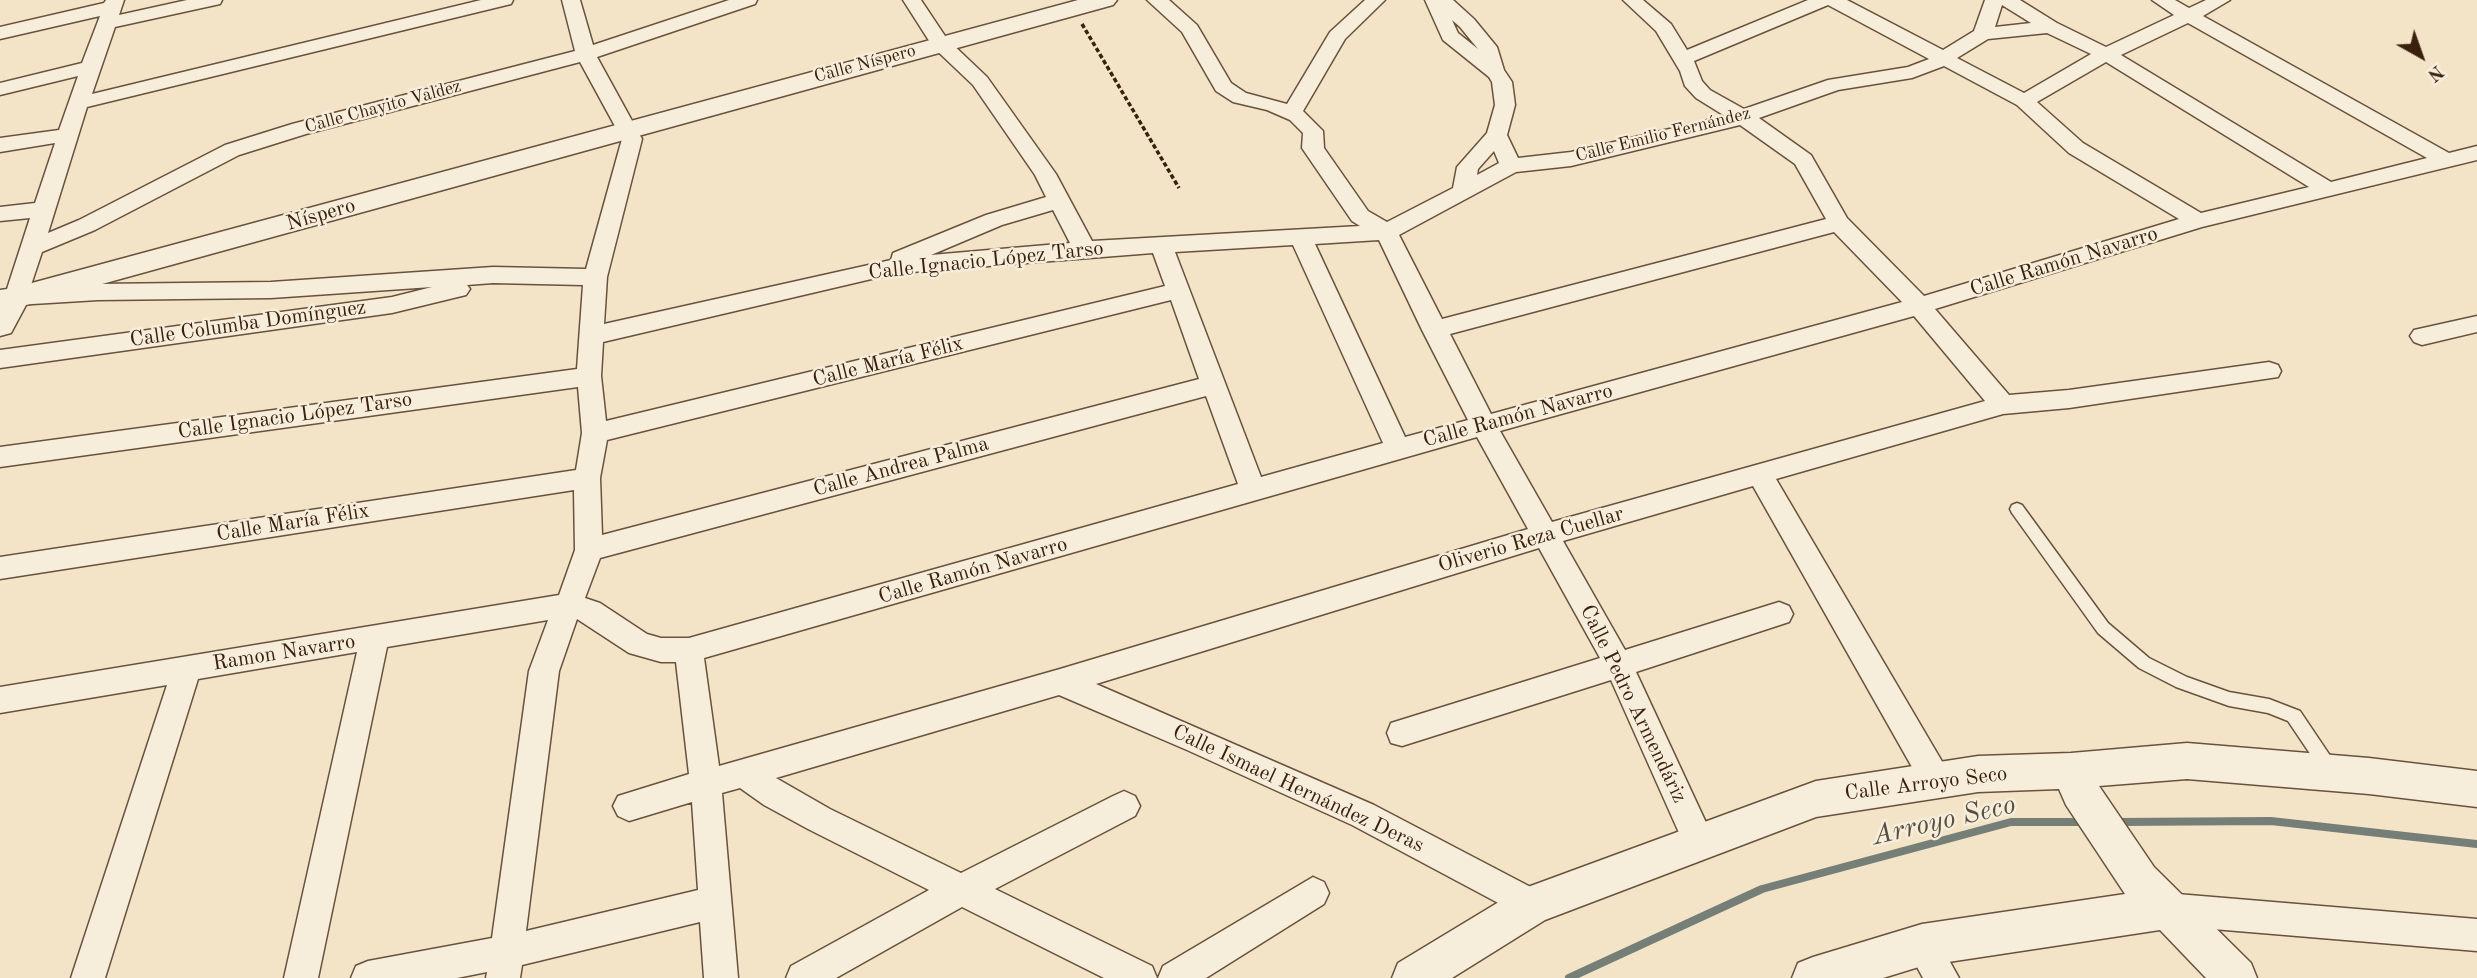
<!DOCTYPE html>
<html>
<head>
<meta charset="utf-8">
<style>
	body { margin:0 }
	#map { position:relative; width:2477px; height:978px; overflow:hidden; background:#f3e4c8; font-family:"Old Standard TT",serif }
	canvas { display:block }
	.north { position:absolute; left:2386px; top:21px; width:70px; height:70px; -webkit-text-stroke:5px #f7eddb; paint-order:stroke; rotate:140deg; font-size:19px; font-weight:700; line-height:28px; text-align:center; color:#39210d }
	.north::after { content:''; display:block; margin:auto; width:24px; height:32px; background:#39210d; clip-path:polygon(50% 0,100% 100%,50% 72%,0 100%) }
</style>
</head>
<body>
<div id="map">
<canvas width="2477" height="978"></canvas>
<div class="north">N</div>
</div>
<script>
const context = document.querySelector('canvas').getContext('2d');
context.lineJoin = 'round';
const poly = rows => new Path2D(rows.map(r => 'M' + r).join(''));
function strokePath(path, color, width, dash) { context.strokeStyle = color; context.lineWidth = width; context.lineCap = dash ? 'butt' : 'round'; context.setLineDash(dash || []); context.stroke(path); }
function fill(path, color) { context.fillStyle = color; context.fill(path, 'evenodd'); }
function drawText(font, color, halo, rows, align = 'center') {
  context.font = font + ' "Old Standard TT",serif'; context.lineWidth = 5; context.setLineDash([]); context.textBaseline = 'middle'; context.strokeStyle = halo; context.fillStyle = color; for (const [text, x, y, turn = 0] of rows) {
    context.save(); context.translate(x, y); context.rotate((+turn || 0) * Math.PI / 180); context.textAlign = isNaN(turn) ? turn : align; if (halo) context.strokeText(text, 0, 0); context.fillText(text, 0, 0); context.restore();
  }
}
strokePath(poly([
	[2115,822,2271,821,2477,844],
	[1569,978,1762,889,2011,822,2086,822]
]), '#757f77', 8);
const service = poly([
	[2017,503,2022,505,2108,623,2149,658,2187,677,2229,692,2269,699,2300,711,2335,763,2337,768,2335,773,2329,775,2323,773,2288,721,2268,713,2229,706,2176,687,2139,668,2098,633,2012,513,2010,509,2012,505,2017,503]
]);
const minor = poly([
	[106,0,124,0,119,15,187,0,222,0,220,4,115,27,92,94,481,0,513,0,511,4,87,107,48,233,79,220,225,145,292,124,575,51,562,0,580,0,593,45,729,0,757,0,755,4,597,57,642,139,607,277,604,324,891,260,893,253,986,215,1046,197,1035,175,973,85,933,47,903,0,921,0,947,39,987,77,1056,174,1092,241,1360,226,1352,221,1302,148,1303,133,1290,120,1267,110,1233,102,1216,91,1182,32,1147,0,1169,0,1197,25,1231,83,1246,93,1287,104,1330,32,1365,0,1385,0,1345,39,1303,111,1323,131,1324,148,1368,211,1387,222,1453,188,1457,167,1487,133,1495,105,1492,82,1489,77,1443,40,1425,0,1453,0,1474,19,1497,47,1504,70,1512,82,1515,105,1507,135,1518,158,1571,152,1725,116,1696,98,1685,86,1680,71,1656,31,1623,0,1643,0,1671,24,1687,50,1808,0,1847,0,1943,50,1974,31,1985,0,2020,0,2057,23,2106,47,2174,15,2152,0,2175,0,2189,8,2206,0,2230,0,2203,16,2449,153,2477,146,2477,160,2202,227,1935,309,2009,395,2069,390,2269,362,2278,365,2281,371,2278,377,2069,408,2003,414,1776,479,1947,770,1951,780,1947,790,1936,794,1925,790,1753,486,1563,541,1625,650,1779,602,1789,606,1793,614,1789,622,1636,672,1715,842,1710,853,1699,857,1688,853,1611,680,1402,746,1391,743,1387,733,1391,723,1600,658,1539,548,1096,684,1374,805,1544,894,1548,905,1544,916,1532,921,1352,825,1187,750,1059,695,776,778,830,809,961,873,1113,796,1124,791,1135,796,1140,806,1135,816,995,889,1152,966,1157,978,1104,978,962,907,836,978,786,978,791,966,929,890,808,829,764,805,740,788,722,793,738,978,704,978,700,922,522,965,520,978,486,978,487,972,457,978,351,978,356,966,368,961,492,938,529,671,548,620,387,647,318,978,284,978,357,652,198,679,105,978,71,978,167,685,0,713,0,687,559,595,575,550,574,490,0,579,0,557,576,470,582,433,578,387,0,467,0,447,577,369,583,285,493,283,467,285,470,289,466,295,392,313,0,368,0,350,392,297,432,287,271,298,98,300,0,306,0,290,7,289,30,218,0,221,0,207,35,203,55,143,0,152,0,138,59,130,78,76,0,95,0,83,82,63,100,16,0,39,0,27,104,3,106,0],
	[1828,5,1929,59,1908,67,1828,80,1744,109,1710,90,1702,81,1694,61,1828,5],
	[2002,5,2031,23,1995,27,2002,5],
	[1452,20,1460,27,1478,49,1458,33,1452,20],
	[2188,23,2427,158,2331,182,2121,55,2188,23],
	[2047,33,2091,54,2024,93,1957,58,1988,39,2047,33],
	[580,62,622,139,586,269,493,267,271,282,98,284,30,288,42,252,95,230,239,155,306,134,580,62],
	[2106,62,2309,187,2201,213,2083,143,2037,102,2106,62],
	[1944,66,2017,105,2069,153,2179,219,1924,296,1847,218,1811,155,1759,118,1838,90,1912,78,1944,66],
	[1740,125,1795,164,1826,219,1442,319,1399,235,1516,172,1571,166,1740,125],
	[1494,151,1499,163,1477,175,1478,169,1494,151],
	[1053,210,1070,243,931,255,1002,225,1053,210],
	[1834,232,1902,302,1491,414,1450,334,1834,232],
	[1379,240,1422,330,1468,420,1405,437,1315,244,1379,240],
	[1293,245,1383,443,1261,477,1175,252,1293,245],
	[1153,253,1165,286,606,421,601,376,603,342,880,277,912,272,1153,253],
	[1171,300,1199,379,602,535,600,478,607,440,1171,300],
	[1914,316,1985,401,1552,522,1500,431,1914,316],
	[1206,396,1238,484,689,638,661,638,647,634,600,603,585,598,600,558,1206,396],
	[1477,437,1528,529,1060,669,719,766,704,658,1477,437],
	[577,619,629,653,661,662,676,662,689,774,618,796,613,806,618,816,629,821,692,802,698,890,526,931,559,671,577,619],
	[2477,316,2477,332,2422,345,2414,342,2410,336,2414,330,2477,316],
	[1313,877,1324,882,1329,893,1324,904,1206,978,1158,978,1163,966,1313,877],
	[2165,893,2477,919,2477,951,2165,925,2153,920,2149,909,2153,898,2165,893],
	[1922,928,1934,933,1959,978,1923,978,1905,945,1910,933,1922,928]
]);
const tertiary = poly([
	[1078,0,1117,0,1113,5,26,305,11,333,0,336,0,299,6,290,1078,0],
	[2187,743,2369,758,2477,771,2477,807,2369,794,2187,779,2099,786,2154,867,2251,963,2257,978,2206,978,2160,930,1922,966,1883,978,1792,978,1798,963,1813,957,1922,924,2125,894,2066,805,2059,789,1978,792,1816,817,1545,920,1452,978,1392,978,1398,963,1517,891,1816,781,1978,756,2071,753,2187,743]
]);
strokePath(service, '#68523c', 3);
strokePath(minor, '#68523c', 3);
strokePath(tertiary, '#68523c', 3);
strokePath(poly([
	[1082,24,1179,188]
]), '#39210d', 3.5, [4.5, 2.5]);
fill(service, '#f7eddb');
fill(minor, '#f7eddb');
fill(tertiary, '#f7eddb');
drawText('18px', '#39210d', '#f7eddb', [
	["Calle Níspero",865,64,-15],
	["Calle Chayito Valdez",383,107,-15],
	["Calle Emilio Fernández",1663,135,-14]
]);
drawText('21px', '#39210d', '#f7eddb', [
	["Níspero",321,215,-16],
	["Calle Ignacio López Tarso",986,261,-6],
	["Calle Ramón Navarro",2064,262,-17],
	["Calle Columba Domínguez",248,324,-8],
	["Calle María Félix",888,362,-14],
	["Calle Ignacio López Tarso",295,416,-8],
	["Calle Ramón Navarro",1518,416,-15],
	["Calle Andrea Palma",901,467,-15],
	["Calle María Félix",293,523,-9],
	["Oliverio Reza Cuellar",1531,540,-16],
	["Calle Ramón Navarro",973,571,-16],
	["Ramon Navarro",284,653,-9],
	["Calle Pedro Armendáriz",1633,704,64],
	["Calle Arroyo Seco",1926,784,-7],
	["Calle Ismael Hernández Deras",1298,789,25]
]);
drawText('italic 28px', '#575042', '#f7eddb', [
	["Arroyo Seco",1944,821,-13]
]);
</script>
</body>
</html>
